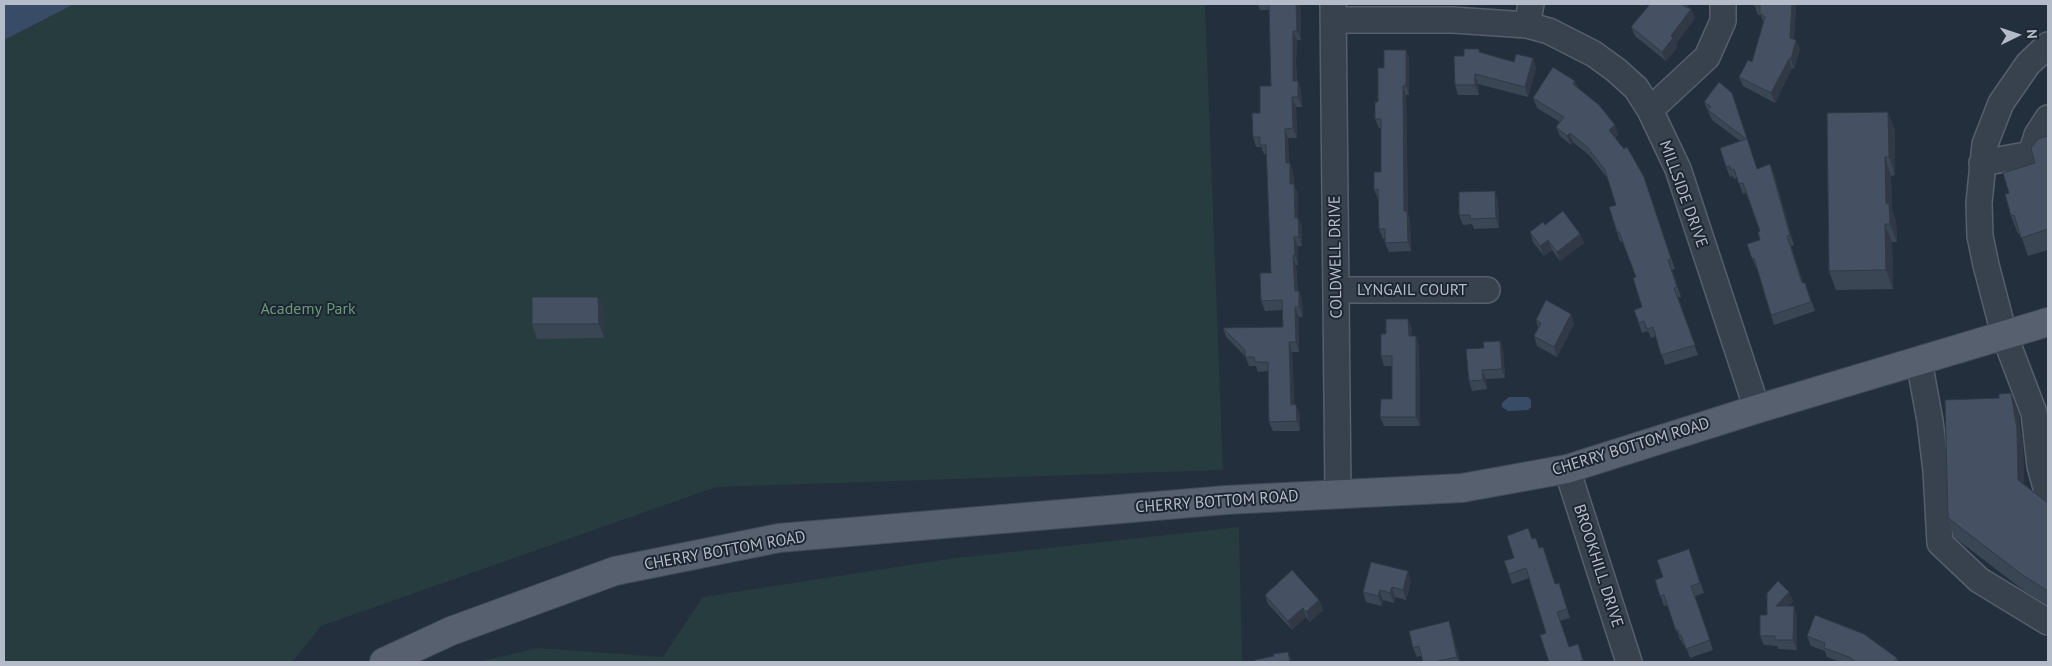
<!DOCTYPE html>
<html>
<head>
<meta charset="utf-8">
<style>
	body { margin:0 }
	#map { position:relative; width:2052px; height:666px; overflow:hidden; background:#242f3e; font-family:"PT Sans",sans-serif }
	canvas { display:block }
	.frame { position:absolute; inset:0; border:5px solid #b4bcc9; pointer-events:none }
	.north { position:absolute; left:1992px; top:10px; width:50px; height:50px; -webkit-text-stroke:4px #1d2633; paint-order:stroke; rotate:86deg; font-size:14px; font-weight:700; line-height:20px; text-align:center; color:#b4bcc9 }
	.north::after { content:''; display:block; margin:auto; width:18px; height:22px; background:#b4bcc9; clip-path:polygon(50% 0,100% 100%,50% 72%,0 100%) }
</style>
</head>
<body>
<div id="map">
<canvas width="2052" height="666"></canvas>
<div class="frame"></div>
<div class="north">N</div>
</div>
<script>
const context = document.querySelector('canvas').getContext('2d');
context.lineJoin = 'round';
function fill(path, color) { context.fillStyle = color; context.fill(path, 'evenodd'); }
const poly = rows => new Path2D(rows.map(r => 'M' + r).join(''));
function strokePath(path, color, width, dash) { context.strokeStyle = color; context.lineWidth = width; context.lineCap = dash ? 'butt' : 'round'; context.setLineDash(dash || []); context.stroke(path); }
function drawText(font, color, halo, rows, align = 'center') {
  context.font = font + ' "PT Sans",sans-serif'; context.lineWidth = 4; context.setLineDash([]); context.textBaseline = 'middle'; context.strokeStyle = halo; context.fillStyle = color; for (const [text, x, y, turn = 0] of rows) {
    context.save(); context.translate(x, y); context.rotate((+turn || 0) * Math.PI / 180); context.textAlign = isNaN(turn) ? turn : align; if (halo) context.strokeText(text, 0, 0); context.fillText(text, 0, 0); context.restore();
  }
}
fill(poly([
	[4,4,1205,4,1223,470,716,487,321,626,292,662,4,662],
	[1239,527,1242,662,477,662,538,648,663,657,703,597,948,559]
]), '#263c3f');
fill(poly([
	[4,4,74,4,4,40],
	[1509,397,1528,397,1531,400,1531,407,1528,410,1508,411,1502,407,1502,403]
]), '#394c67');
const minor = poly([
	[1333,4,1338,494],
	[1334,20,1453,20,1527,25,1549,31,1594,54,1616,70,1636,88,1650,110,1678,169,1757,409],
	[1527,25,1531,4],
	[2048,45,2028,64,2001,103,1985,144,1979,203,1980,236,1986,265,2004,334,2034,413,2040,466,2048,495],
	[1650,110,1707,57,1723,21,1723,4],
	[1982,163,2031,154,2037,135,2048,118],
	[1337,290,1487,290],
	[1919,361,1930,421,1936,471,1940,543,1979,580,2048,622],
	[1567,469,1629,662]
]);
const major = poly([
	[384,662,451,631,615,571,779,538,1226,500,1462,488,1567,469,1757,409,2048,322]
]);
strokePath(minor, '#565f6c', 28);
strokePath(major, '#414a57', 30);
strokePath(minor, '#38414e', 25);
strokePath(major, '#56606e', 28);
fill(poly([
	[1258,4,1300,4,1301,40,1297,40,1296,62,1297,81,1301,90,1302,107,1296,107,1297,138,1288,138,1289,163,1293,173,1294,184,1298,194,1298,218,1302,227,1302,246,1298,246,1298,265,1296,265,1298,291,1299,291,1302,301,1303,317,1299,317,1299,352,1292,352,1294,404,1300,414,1300,431,1273,431,1269,422,1268,371,1258,372,1256,366,1249,366,1245,356,1226,337,1223,328,1283,327,1282,310,1265,311,1261,301,1271,273,1267,154,1264,154,1261,147,1256,147,1253,137,1260,113,1271,86,1269,10,1260,10],
	[1754,4,1794,4,1796,7,1794,39,1796,40,1800,49,1794,69,1792,68,1775,103,1743,86,1739,77,1752,62,1763,22,1761,15,1758,15],
	[1688,7,1691,9,1695,18,1676,44,1677,48,1666,61,1635,36,1631,27],
	[1479,49,1480,53,1514,62,1533,58,1536,68,1528,97,1478,84,1479,95,1458,95,1455,85,1464,56],
	[1406,50,1409,59,1409,95,1406,95,1408,214,1410,221,1411,251,1389,252,1385,243,1385,238,1383,239,1379,229,1378,199,1374,190,1381,172,1381,128,1379,128,1375,119,1384,68],
	[1575,81,1578,88,1615,125,1618,135,1615,138,1647,186,1675,269,1672,270,1681,297,1678,297,1698,355,1665,365,1656,336,1651,338,1648,331,1642,333,1634,310,1642,307,1636,277,1622,241,1620,242,1617,232,1616,205,1608,179,1590,156,1573,142,1571,145,1560,136,1556,127,1560,122,1537,108,1533,98],
	[1732,93,1757,169,1770,164,1774,174,1794,245,1791,246,1803,283,1805,283,1815,311,1774,325,1757,268,1756,268,1747,244,1760,240,1760,231,1746,193,1743,194,1737,178,1734,179,1733,176,1730,177,1726,167,1740,141,1712,120,1704,102],
	[1895,130,1895,175,1891,176,1892,210,1896,222,1897,242,1892,242,1893,289,1836,290,1829,271],
	[2048,137,2048,250,2028,256,2020,233,2018,234,2011,216,2009,193,2035,163],
	[1498,200,1499,228,1474,229,1472,224,1463,225,1459,215],
	[1545,225,1580,234,1584,243,1560,261,1552,250,1544,256,1533,242,1530,232],
	[598,297,604,311,604,338,537,339,532,324],
	[1571,314,1574,324,1557,357,1537,346,1534,336,1538,328,1536,320],
	[1412,328,1412,336,1416,336,1419,346,1420,426,1384,426,1380,417,1392,399,1392,366,1384,366,1381,356,1386,334],
	[1500,341,1503,350,1505,378,1486,379,1487,389,1472,391,1469,381,1484,348],
	[2018,412,2023,447,2024,485,2048,503,2048,605,2027,593,1954,537,1948,518],
	[1532,539,1539,548,1555,584,1559,583,1562,593,1570,618,1560,621,1569,647,1578,644,1584,662,1549,662,1546,633,1529,578,1512,584,1504,561,1514,558],
	[1689,549,1704,593,1695,596,1713,650,1690,658,1685,644,1683,645,1681,640,1680,640,1668,605,1664,606,1655,580,1663,577],
	[1411,581,1406,600,1395,597,1394,603,1383,600,1382,606,1366,602,1363,592],
	[1789,592,1793,601,1788,606,1797,616,1797,650,1778,649,1777,646,1764,645,1760,636,1767,615],
	[1265,595,1319,600,1323,610,1310,622,1306,617,1292,630,1268,604],
	[1449,621,1452,631,1460,662,1423,662,1421,656,1417,657,1413,648],
	[1807,636,1897,658,1898,662,1840,662,1827,657,1825,651,1811,646]
]), '#3b4654');
fill(poly([
	[1296,4,1300,4,1301,40,1297,31],
	[1683,4,1688,4,1688,7,1686,15,1682,5],
	[1792,4,1794,4,1796,7,1793,48,1790,38],
	[1691,9,1695,18,1676,44,1677,48,1666,61,1662,52,1671,36],
	[1293,31,1297,40,1296,62,1297,90,1293,81],
	[1796,40,1800,49,1794,69,1791,59],
	[1406,50,1409,59,1409,95,1406,86],
	[1533,58,1536,68,1528,97,1525,87],
	[1789,59,1792,68,1775,103,1771,93],
	[1475,74,1478,84,1479,95,1475,85],
	[1298,81,1301,90,1302,107,1298,97],
	[1575,81,1579,90,1573,84],
	[1403,86,1406,95,1408,214,1410,221,1411,251,1408,242,1404,211],
	[1292,97,1296,107,1297,138,1293,128],
	[1888,112,1895,130,1895,175,1889,157],
	[1615,125,1618,135,1612,140,1609,130],
	[1285,129,1288,138,1290,173,1286,163],
	[1570,133,1573,142,1571,145,1567,136],
	[1885,157,1891,176,1892,210,1896,222,1897,242,1890,224,1886,204],
	[1290,163,1293,173,1294,194,1290,184],
	[1770,164,1774,174,1794,245,1790,235],
	[1294,184,1298,194,1298,227,1295,218],
	[1495,191,1498,200,1499,228,1496,218],
	[1298,218,1302,227,1302,246,1299,237],
	[1885,224,1892,242,1893,289,1886,270],
	[1580,234,1584,243,1560,261,1557,252],
	[1294,237,1298,246,1298,265,1295,255],
	[1548,240,1552,250,1544,256,1540,246],
	[1293,255,1296,265,1298,301,1295,291],
	[1299,291,1302,301,1303,317,1299,307],
	[598,297,604,311,604,338,599,324],
	[1295,307,1299,317,1299,352,1296,342],
	[1571,314,1574,324,1557,357,1554,347],
	[1408,319,1412,328,1412,346,1409,336],
	[1416,336,1419,346,1420,426,1416,417],
	[1500,341,1503,350,1505,378,1502,369],
	[1289,342,1292,352,1295,414,1291,405],
	[1482,370,1486,379,1487,389,1483,380],
	[2011,393,2018,412,2023,447,2025,499,2018,480],
	[1296,404,1300,414,1300,431,1297,421],
	[1408,571,1411,581,1406,600,1403,590],
	[1392,587,1395,597,1394,603,1390,593],
	[1380,590,1383,600,1382,606,1378,596],
	[1789,592,1793,601,1779,616,1776,606],
	[1319,600,1323,610,1310,622,1306,612],
	[1794,606,1797,616,1797,650,1793,640],
	[1303,608,1306,617,1292,630,1288,621],
	[1449,621,1452,631,1460,662,1457,657],
	[1288,652,1292,661,1292,662,1290,662]
]), '#303945');
const building = poly([
	[1269,4,1296,4,1297,31,1293,31,1293,81,1298,81,1298,97,1292,97,1293,128,1285,129,1286,163,1290,163,1290,184,1294,184,1295,218,1298,218,1299,237,1294,237,1295,255,1293,255,1295,291,1299,291,1299,307,1295,307,1296,342,1289,342,1291,405,1296,404,1297,421,1269,422,1268,362,1255,362,1254,357,1245,357,1245,350,1223,328,1283,327,1282,300,1261,301,1260,273,1271,273,1266,145,1260,145,1260,137,1253,137,1252,113,1260,113,1260,86,1271,86,1269,4],
	[1650,4,1683,4,1682,5,1691,9,1671,36,1673,38,1662,52,1631,27,1650,4],
	[1754,4,1792,4,1790,38,1796,40,1791,59,1789,59,1771,93,1739,77,1748,60,1752,62,1765,17,1760,13,1760,6,1754,5,1754,4],
	[1464,49,1479,49,1479,52,1514,62,1516,54,1533,58,1525,87,1475,74,1475,85,1455,85,1454,56,1464,56,1464,49],
	[1384,50,1406,50,1406,86,1403,86,1404,211,1407,211,1408,242,1385,243,1385,229,1379,229,1378,189,1374,190,1374,172,1381,172,1381,119,1375,119,1375,102,1378,102,1378,68,1384,68,1384,50],
	[1553,67,1575,81,1573,84,1599,105,1615,125,1609,130,1624,149,1627,147,1644,177,1671,259,1668,260,1677,287,1674,288,1695,345,1661,355,1653,327,1647,329,1644,321,1639,323,1634,310,1642,307,1633,278,1636,277,1619,232,1617,232,1609,207,1616,205,1605,170,1587,147,1570,133,1567,136,1556,127,1564,117,1533,98,1553,67],
	[1719,82,1732,93,1757,169,1770,164,1790,235,1787,236,1802,283,1805,283,1811,302,1771,315,1754,258,1752,259,1747,244,1760,240,1758,232,1760,231,1743,183,1739,184,1734,169,1731,170,1730,166,1726,167,1720,148,1746,139,1708,110,1711,107,1704,102,1719,82],
	[1888,112,1889,157,1885,157,1886,204,1889,203,1890,224,1885,224,1886,270,1829,271,1827,113,1888,112],
	[2048,136,2048,229,2021,238,2014,215,2011,216,2005,194,2009,193,2003,173,2035,163,2031,148,2038,139,2048,136],
	[1495,191,1496,218,1470,219,1470,215,1459,215,1459,192,1495,191],
	[1563,211,1580,234,1557,252,1548,240,1540,246,1530,232,1543,222,1545,225,1563,211],
	[532,297,598,297,599,324,532,324,532,297],
	[1546,300,1571,314,1554,347,1534,336,1541,323,1536,320,1546,300],
	[1386,319,1408,319,1409,336,1416,336,1416,417,1380,417,1381,399,1392,399,1392,356,1381,356,1381,334,1386,334,1386,319],
	[1500,341,1502,369,1482,370,1483,380,1469,381,1466,349,1484,348,1483,342,1500,341],
	[2011,393,2017,429,2018,480,2048,503,2048,591,2021,574,1948,518,1945,400,1999,398,1999,394,2011,393],
	[1528,528,1532,539,1536,538,1539,548,1543,547,1555,584,1559,583,1567,609,1557,612,1569,647,1578,644,1583,660,1580,661,1580,662,1549,662,1540,635,1546,633,1526,568,1509,574,1504,561,1514,558,1507,536,1528,528],
	[1689,549,1700,583,1691,586,1710,640,1686,649,1681,635,1679,635,1678,630,1676,631,1664,595,1660,596,1655,580,1663,577,1657,560,1689,549],
	[1371,562,1408,571,1403,590,1392,587,1390,593,1380,590,1378,596,1363,592,1371,562],
	[1292,570,1319,600,1306,612,1303,608,1288,621,1265,595,1292,570],
	[1778,581,1789,592,1776,606,1794,606,1793,640,1775,640,1775,636,1760,636,1760,615,1767,615,1767,593,1778,581],
	[1815,615,1864,634,1897,658,1894,662,1856,662,1849,657,1824,648,1825,643,1807,636,1815,615],
	[1449,621,1457,657,1434,662,1423,662,1419,646,1413,648,1409,631,1449,621],
	[1288,652,1290,662,1255,662,1255,660,1274,656,1273,654,1288,652]
]);
fill(building, '#455162');
strokePath(building, '#303945', 1);
drawText('16px', '#b4bcc9', '#1d2633', [
	["MILLSIDE DRIVE",1683,194,70],
	["COLDWELL DRIVE",1336,257,-91],
	["LYNGAIL COURT",1412,290],
	["CHERRY BOTTOM ROAD",1631,447,-17],
	["CHERRY BOTTOM ROAD",1217,502,-4],
	["CHERRY BOTTOM ROAD",725,551,-10],
	["BROOKHILL DRIVE",1598,566,72]
]);
drawText('16px', '#6b9a76', '#1d2633', [
	["Academy Park",308,309]
]);
</script>
</body>
</html>
